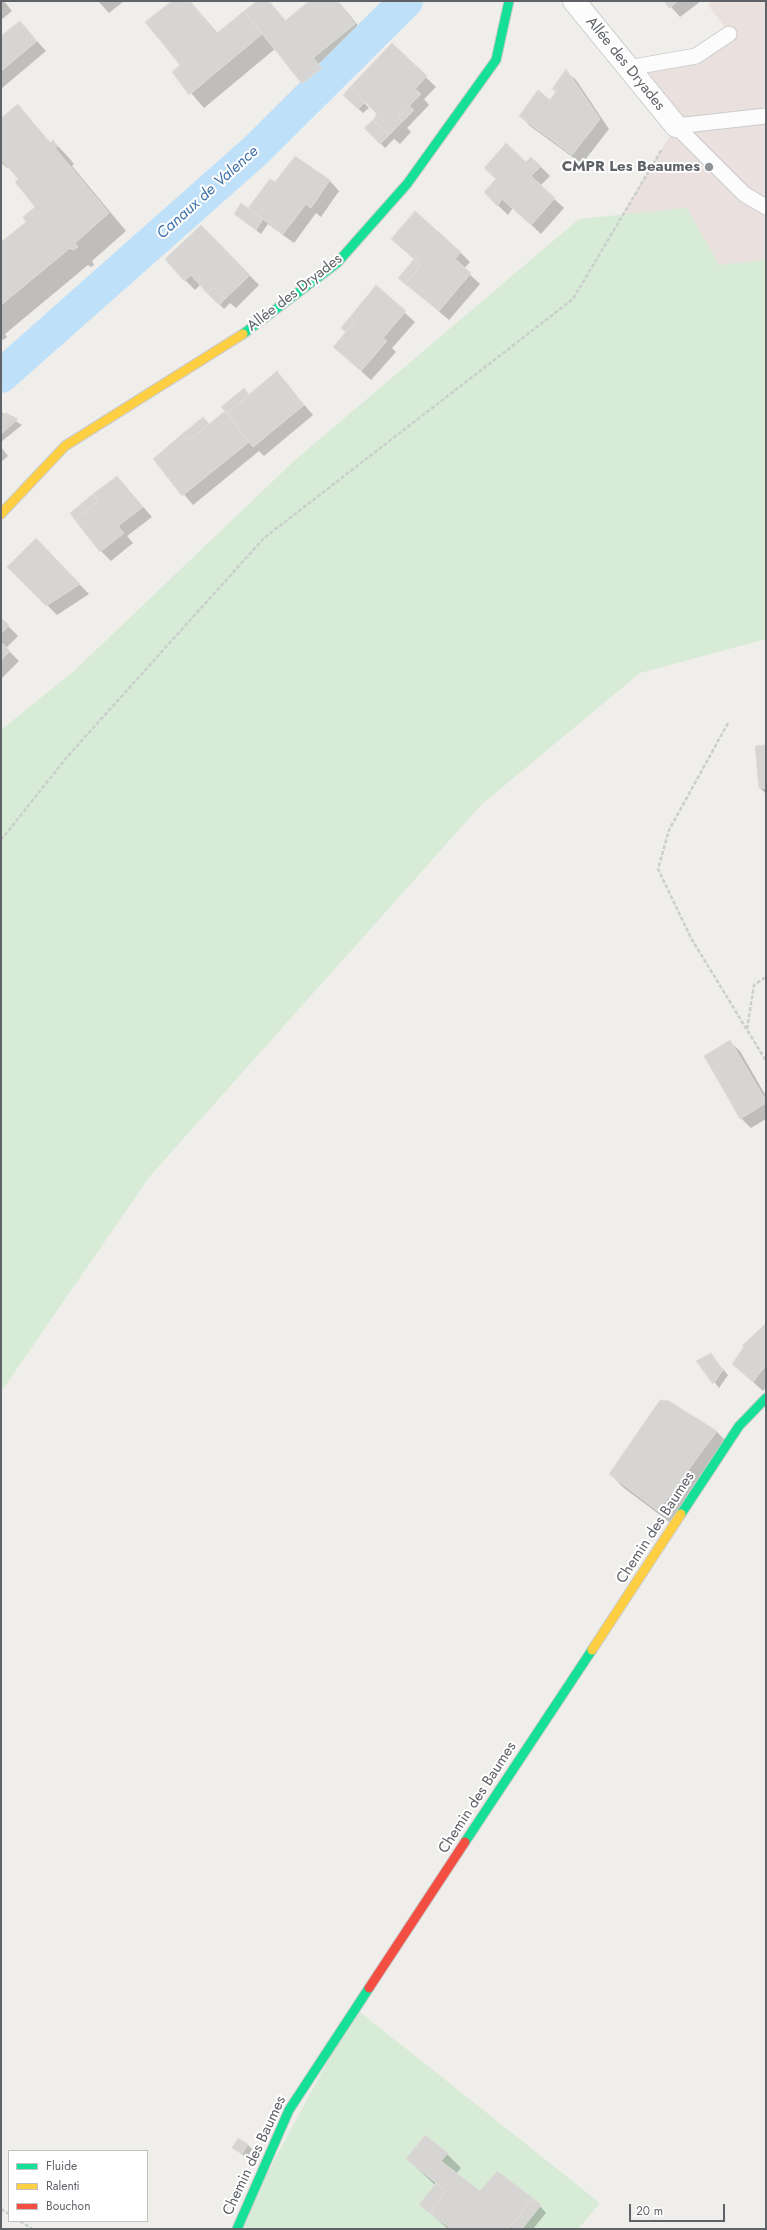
<!DOCTYPE html>
<html>
<head>
<meta charset="utf-8">
<style>
	body { margin:0 }
	#map { position:relative; width:767px; height:2230px; overflow:hidden; background:#efeeea; font-family:Jost,sans-serif }
	canvas { display:block }
	.frame { position:absolute; inset:0; border:2px solid #5f6368; pointer-events:none }
	.legend { position:absolute; left:8px; top:2150px; width:140px; height:72px; box-sizing:border-box; background:#fff; border:1px solid #bfc1c3; margin:0; padding:5px 7px; list-style:none; font-size:12px; color:#5f6368 }
	.legend li { display:flex; align-items:center; gap:8px; height:20px }
	.legend b { width:20px; border:1px solid #bfc1c3 }
	.scale { position:absolute; left:629px; top:2204px; width:96px; height:18px; box-sizing:border-box; border:2px solid #5f6368; border-top:0; padding-left:5px; font-size:12px; line-height:14px; white-space:nowrap; color:#5f6368; -webkit-text-stroke:3px #fff; paint-order:stroke }
</style>
</head>
<body>
<div id="map">
<canvas width="767" height="2230"></canvas>
<div class="frame"></div>
<ul class="legend">
<li><b style="height:5px;background:#16e098"></b>Fluide</li>
<li><b style="height:5px;background:#ffcf43"></b>Ralenti</li>
<li><b style="height:5px;background:#f24e42"></b>Bouchon</li>
</ul>
<div class="scale">20 m</div>
</div>
<script>
const context = document.querySelector('canvas').getContext('2d');
context.lineJoin = 'round';
function fill(path, color) { context.fillStyle = color; context.fill(path, 'evenodd'); }
const poly = rows => new Path2D(rows.map(r => 'M' + r).join(''));
function strokePath(path, color, width, dash) { context.strokeStyle = color; context.lineWidth = width; context.lineCap = dash ? 'butt' : 'round'; context.setLineDash(dash || []); context.stroke(path); }
function drawText(font, color, halo, rows, align = 'center') {
  context.font = font + ' Jost,sans-serif'; context.lineWidth = 4; context.setLineDash([]); context.textBaseline = 'middle'; context.strokeStyle = halo; context.fillStyle = color; for (const [text, x, y, turn = 0] of rows) {
    context.save(); context.translate(x, y); context.rotate((+turn || 0) * Math.PI / 180); context.textAlign = isNaN(turn) ? turn : align; if (halo) context.strokeText(text, 0, 0); context.fillText(text, 0, 0); context.restore();
  }
}
fill(poly([
	[713,1,766,1,766,260,719,265,687,208,622,215,676,126,628,68,696,56,729,33,708,5]
]), '#eae0de');
fill(poly([
	[687,208,719,265,766,260,766,639,640,673,481,805,150,1176,1,1392,1,730,74,671,295,460,579,219],
	[356,2009,600,2203,578,2229,237,2229]
]), '#d8ebd6');
fill(poly([
	[1,1,4,1,12,11,1,20],
	[98,1,124,1,109,13],
	[173,1,190,1,218,34,258,1,269,1,286,21,311,1,338,1,369,39,327,72,335,83,316,97,302,84,275,49,204,108,173,72,181,65],
	[666,1,701,1,680,17],
	[20,22,46,51,1,89,1,38],
	[392,45,436,87,424,99,429,105,407,128,411,132,400,144,394,139,385,148,365,128,379,114,353,91,369,108,363,113,344,95],
	[566,71,576,80,609,129,582,164,530,126,520,116,550,101,557,92,553,89],
	[18,106,51,143,53,141,70,159,74,164,72,166,126,231,92,261,94,265,91,267,88,265,5,334,7,337,3,340,1,338,1,244,28,222,37,207,20,179,9,167,7,168,1,162,1,120],
	[296,157,330,181,339,191,321,217,316,213,294,243,268,224,261,234,235,214,253,213],
	[526,163,540,166,550,176,540,186,564,208,541,234,513,208,508,215,485,193,497,180],
	[201,226,259,285,236,308,230,303,224,309,201,284,195,290,185,280],
	[392,239,460,252,470,262,464,269,480,284,449,320,411,288,415,260],
	[376,287,415,322,392,348,396,352,371,380,334,347,347,333],
	[277,373,313,415,264,456,259,451,193,505,154,459,203,418,210,425,228,416],
	[1,412,22,425,1,442],
	[1,447,8,456,1,462],
	[117,477,152,517,127,536,133,543,111,561,101,551],
	[45,549,89,594,57,615,9,567],
	[1,619,18,636,6,648,19,661,1,679],
	[766,746,766,794,760,788],
	[730,1042,740,1051,766,1096,766,1119,751,1128,741,1118],
	[766,1325,766,1387,763,1391,733,1364],
	[710,1354,728,1375,719,1388,698,1361],
	[668,1402,717,1432,731,1446,672,1524,624,1488,610,1474],
	[247,2144,252,2149,247,2158,233,2148],
	[447,2154,461,2168,456,2174,480,2193,540,2206,546,2213,533,2229,448,2229,420,2204,435,2185,407,2159]
]), '#0003');
strokePath(poly([
	[1,376,255,151,406,1]
]), '#bfe0f9', 34);
const building = poly([
	[172,1,190,1,216,34,244,11,262,34,189,95,172,72,180,65,145,22,172,1],
	[257,1,269,1,285,21,309,1,337,1,355,24,313,58,322,68,302,84,244,11,257,1],
	[664,1,678,1,669,8,664,1],
	[20,21,37,41,1,71,1,36,20,21],
	[392,43,427,76,415,89,421,94,398,117,402,122,389,135,373,120,377,114,350,87,392,43],
	[566,69,600,119,572,155,519,116,538,90,550,100,556,91,552,89,566,69],
	[350,87,365,102,358,109,343,95,350,87],
	[18,104,50,143,53,140,58,146,55,148,109,213,75,243,78,247,73,250,70,248,1,305,1,242,26,222,23,217,35,207,15,182,18,179,1,159,1,118,18,104],
	[409,106,414,110,402,122,398,117,409,106],
	[373,120,389,135,380,144,364,128,373,120],
	[506,143,526,162,531,157,541,166,531,176,555,198,531,225,502,199,497,206,484,192,496,179,484,168,506,143],
	[295,156,330,180,311,208,306,204,283,234,248,208,270,179,275,182,295,156],
	[241,203,263,219,256,230,234,214,241,203],
	[415,211,461,252,455,259,471,273,439,311,405,284,421,265,391,239,415,211],
	[201,225,250,275,225,299,213,287,207,293,191,275,184,281,165,259,201,225],
	[414,259,421,265,405,284,398,278,414,259],
	[376,285,406,311,383,338,387,341,361,371,333,347,355,321,350,317,376,285],
	[213,287,225,299,219,305,207,293,213,287],
	[350,317,355,321,346,332,341,328,350,317],
	[277,371,304,405,253,447,227,413,277,371],
	[244,388,249,395,227,413,221,407,244,388],
	[225,411,249,442,182,496,153,459,182,434,189,441,225,411],
	[6,413,18,419,1,434,1,417,6,413],
	[203,417,209,424,189,441,182,434,203,417],
	[117,476,143,507,118,526,124,533,100,552,75,520,98,501,93,494,117,476],
	[93,494,98,501,75,520,70,513,93,494],
	[36,538,80,584,46,606,7,567,36,538],
	[1,618,9,625,1,634,1,618],
	[1,642,10,651,1,660,1,642],
	[766,745,766,788,759,788,755,746,766,745],
	[730,1040,766,1101,766,1103,740,1119,704,1056,730,1040],
	[766,1323,766,1365,753,1382,732,1364,744,1347,742,1346,766,1323],
	[711,1353,723,1370,713,1384,696,1361,711,1353],
	[660,1400,669,1401,717,1431,658,1511,609,1474,660,1400],
	[425,2135,448,2153,441,2161,480,2191,497,2171,533,2198,509,2229,451,2229,430,2213,446,2191,406,2159,425,2135],
	[238,2138,248,2144,242,2154,232,2148,238,2138],
	[436,2183,446,2191,430,2213,419,2205,436,2183],
	[533,2198,541,2205,522,2229,515,2229,511,2226,533,2198]
]);
fill(building, '#d6d5d3');
strokePath(building, '#deddd9', 1);
const lane = poly([
	[628,68,696,56,729,34],
	[676,126,744,194,766,207],
	[676,126,766,116]
]);
const street = poly([
	[574,1,676,126]
]);
const fast = poly([
	[243,334,337,263,407,184,496,60,509,1],
	[681,1514,739,1426,766,1398],
	[465,1842,592,1650],
	[237,2229,289,2110,369,1988]
]);
const slow = poly([
	[1,514,65,446,243,334],
	[592,1650,681,1514]
]);
const jam = poly([
	[369,1988,465,1842]
]);
strokePath(lane, '#cbcccc', 17);
strokePath(street, '#cbcccc', 24);
strokePath(fast, '#cacacb', 11);
strokePath(slow, '#cacacb', 11);
strokePath(jam, '#cacacb', 11);
strokePath(poly([
	[728,723,669,830,658,869,691,938,766,1061],
	[1,840,67,757,264,538,573,299,662,149],
	[747,1029,754,985,766,977],
	[1,2209,9,2214],
	[20,2221,32,2229]
]), '#cacfcc', 2.5, [4, 2]);
strokePath(lane, '#fdfcfc', 15);
strokePath(street, '#fdfcfc', 22);
strokePath(fast, '#16e098', 9);
strokePath(slow, '#ffcf43', 9);
strokePath(jam, '#f24e42', 9);
for (const [x, y, r, color] of [
	[709,167,5,"#919496"]
]) { const dot = new Path2D(); dot.arc(x, y, r, 0, 2 * Math.PI); context.fillStyle = color; context.fill(dot); strokePath(dot, '#fff', 1.5); }
drawText('15px', '#5f6368', '#fff', [
	["Allée des Dryades",625,64,51],
	["Allée des Dryades",295,293,-38],
	["Chemin des Baumes",656,1528,-57],
	["Chemin des Baumes",478,1798,-57],
	["Chemin des Baumes",255,2156,-65]
]);
drawText('bold 15px', '#5f6368', '#fff', [
	["CMPR Les Beaumes",700,167]
], 'right');
drawText('italic 16px', '#4174aa', '#fff', [
	["Canaux de Valence",208,193,-42]
]);
</script>
</body>
</html>
